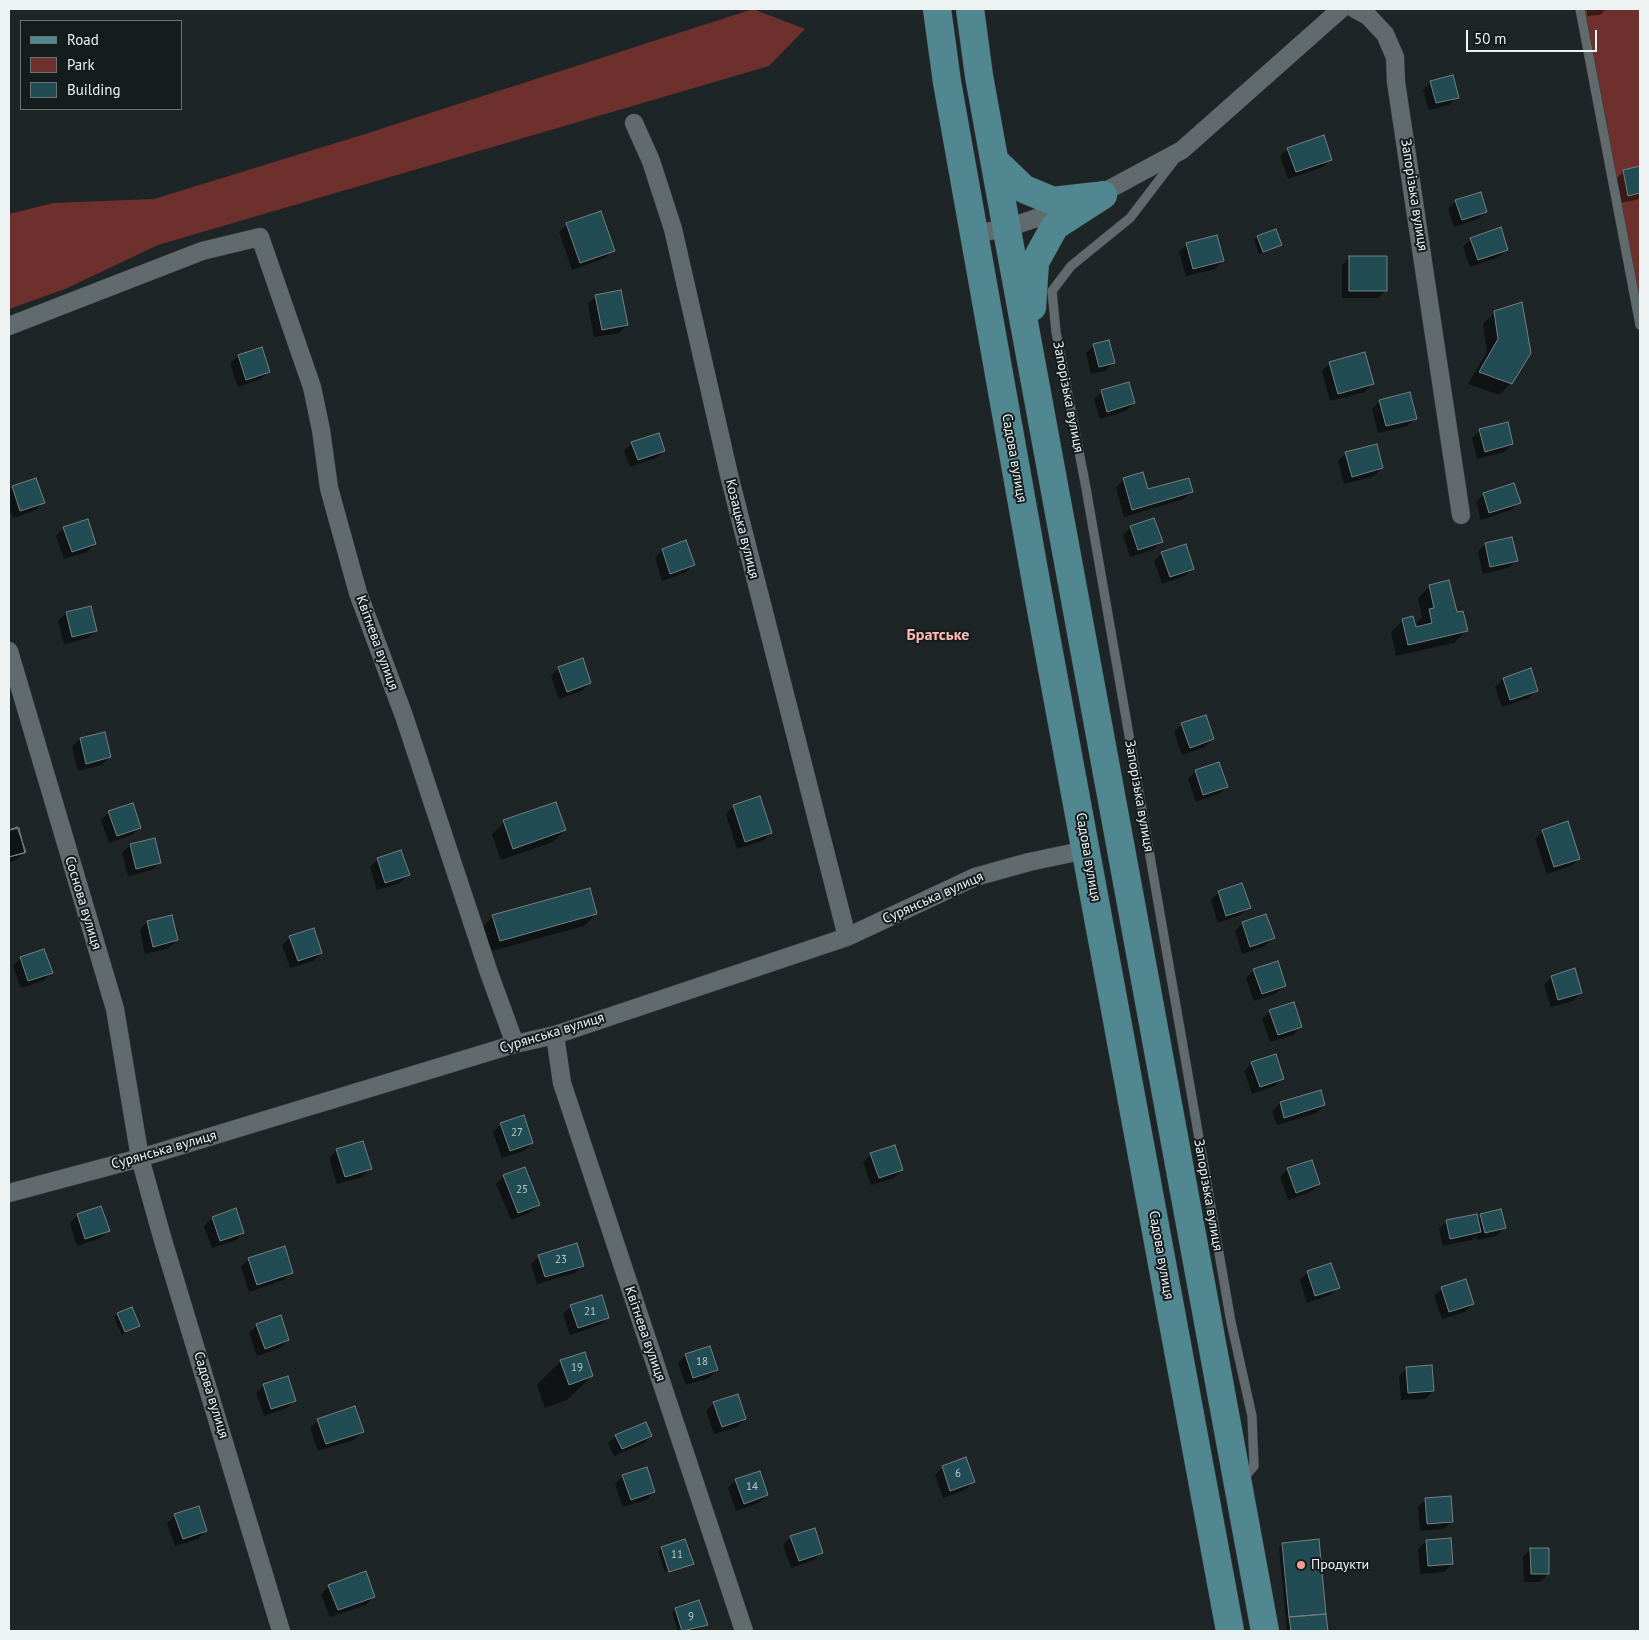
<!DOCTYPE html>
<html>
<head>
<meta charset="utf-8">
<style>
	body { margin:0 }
	#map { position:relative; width:1649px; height:1640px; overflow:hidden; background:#1d2527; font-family:"PT Sans",sans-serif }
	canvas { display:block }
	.frame { position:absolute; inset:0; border:10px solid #edf2f3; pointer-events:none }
	.legend { position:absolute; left:20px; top:20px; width:162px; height:90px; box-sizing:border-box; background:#141c1d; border:1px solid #6b7273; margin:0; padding:6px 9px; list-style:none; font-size:15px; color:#edf2f3 }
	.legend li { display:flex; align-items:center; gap:10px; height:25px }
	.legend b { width:25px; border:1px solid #6b7273 }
	.scale { position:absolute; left:1466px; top:30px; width:131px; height:22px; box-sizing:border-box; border:2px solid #edf2f3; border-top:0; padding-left:6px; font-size:15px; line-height:18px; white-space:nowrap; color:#edf2f3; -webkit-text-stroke:4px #141c1d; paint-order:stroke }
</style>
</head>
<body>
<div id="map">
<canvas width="1649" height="1640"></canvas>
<div class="frame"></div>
<ul class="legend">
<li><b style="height:6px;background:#508791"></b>Road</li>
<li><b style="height:14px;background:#6e302c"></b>Park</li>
<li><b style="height:14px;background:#224c54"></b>Building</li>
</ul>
<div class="scale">50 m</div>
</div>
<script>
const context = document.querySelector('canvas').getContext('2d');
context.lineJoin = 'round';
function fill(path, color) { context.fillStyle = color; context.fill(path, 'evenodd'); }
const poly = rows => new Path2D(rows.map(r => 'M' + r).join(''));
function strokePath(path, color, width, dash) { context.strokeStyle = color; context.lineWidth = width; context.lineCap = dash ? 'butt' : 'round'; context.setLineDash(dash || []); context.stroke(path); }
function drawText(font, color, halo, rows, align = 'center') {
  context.font = font + ' "PT Sans",sans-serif'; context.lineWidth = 4; context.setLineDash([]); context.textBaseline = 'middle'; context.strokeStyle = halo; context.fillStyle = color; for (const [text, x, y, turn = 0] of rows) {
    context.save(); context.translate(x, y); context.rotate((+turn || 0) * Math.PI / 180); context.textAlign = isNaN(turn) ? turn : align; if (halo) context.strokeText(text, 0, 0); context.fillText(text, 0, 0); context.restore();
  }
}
fill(poly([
	[753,9,805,29,769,66,158,245,65,289,9,309,9,214,53,203,154,199,365,134],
	[1585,9,1640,9,1640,303,1600,90]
]), '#6e302c');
fill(poly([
	[1587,9,1606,9,1600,15,1587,16],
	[1431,82,1457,97,1449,105,1429,110,1423,90],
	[1288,149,1331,159,1323,167,1288,179,1280,156],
	[1640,168,1640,199,1621,203,1616,179,1624,171],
	[1456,201,1486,212,1478,219,1454,227,1448,209],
	[600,213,613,250,605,258,572,270,559,232,567,225],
	[1258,237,1280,245,1259,254,1254,240],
	[1471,239,1507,249,1499,257,1470,267,1463,247],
	[1187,244,1222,261,1215,269,1186,276,1179,252],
	[1350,257,1386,290,1378,298,1342,298,1342,265],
	[596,296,627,325,619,333,594,337,588,304],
	[1495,312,1511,383,1499,395,1468,384,1487,352,1483,324],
	[1094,345,1113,363,1105,371,1091,374,1086,353],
	[261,348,269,371,261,379,238,387,230,364,238,356],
	[1330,363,1372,384,1365,392,1330,401,1322,371],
	[1102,392,1134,403,1126,411,1100,419,1094,399],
	[1380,401,1415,419,1407,426,1378,433,1372,409],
	[1480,430,1512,444,1504,452,1477,459,1472,438],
	[632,443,664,451,656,458,630,467,624,451],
	[1346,453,1382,468,1374,476,1344,484,1338,461],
	[1124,479,1147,491,1192,492,1184,499,1124,517,1116,487],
	[12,487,43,502,36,510,13,518,9,507,9,491],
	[1484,494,1519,502,1511,510,1481,520,1476,502],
	[1131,527,1161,542,1153,550,1130,557,1123,535],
	[64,528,95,544,87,552,64,559,56,536],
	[1485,544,1516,561,1508,568,1483,574,1478,552],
	[662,550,693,565,685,573,662,581,655,558],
	[1162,553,1192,568,1185,576,1162,584,1154,561],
	[1430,586,1456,614,1466,631,1454,643,1396,656,1391,632,1403,620,1415,628,1419,628,1417,622,1422,617,1418,598],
	[66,613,96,630,88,638,64,644,58,621],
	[559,668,590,683,582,691,559,699,551,676],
	[1503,679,1537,690,1529,698,1502,707,1495,687],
	[1182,724,1213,739,1205,747,1182,755,1174,732],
	[80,739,110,757,102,765,78,771,72,747],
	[1196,771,1227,787,1219,794,1196,802,1188,779],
	[734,806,771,833,763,841,737,849,726,814],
	[109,812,140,828,132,835,109,843,101,820],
	[504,822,565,830,553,842,501,860,492,834],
	[18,829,24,853,16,860,9,863,9,832],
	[1543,831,1579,859,1571,866,1547,874,1535,839],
	[154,839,160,863,152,870,128,876,122,853,130,845],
	[378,859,408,875,400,883,377,890,370,867],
	[1219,892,1249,907,1241,915,1218,923,1211,900],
	[596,914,584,926,488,952,481,928,493,916],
	[147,922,177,940,169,948,145,954,140,930],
	[1243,923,1273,938,1265,946,1242,954,1235,931],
	[290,938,321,953,313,961,290,968,282,945],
	[21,958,51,973,43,981,21,988,13,966],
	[1254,970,1284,985,1277,993,1254,1001,1246,978],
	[1551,977,1581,993,1573,1001,1551,1007,1544,985],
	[1270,1012,1300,1027,1293,1035,1270,1042,1262,1019],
	[1252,1063,1283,1078,1275,1086,1252,1094,1244,1071],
	[1280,1103,1324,1105,1316,1113,1277,1125,1272,1111],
	[501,1124,532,1143,524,1151,502,1158,493,1132],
	[337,1150,370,1169,362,1177,337,1184,329,1158],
	[871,1155,902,1170,894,1178,871,1185,863,1162],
	[1288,1169,1319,1184,1311,1192,1288,1200,1280,1177],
	[504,1176,539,1205,531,1212,511,1220,496,1184],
	[78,1215,108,1230,101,1238,77,1246,70,1223],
	[1481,1215,1504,1228,1496,1236,1477,1240,1476,1236,1472,1240,1443,1246,1439,1229,1447,1221,1477,1219],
	[212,1218,243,1233,235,1241,212,1248,204,1226],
	[539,1256,582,1265,575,1273,537,1284,531,1264],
	[249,1259,292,1272,284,1280,249,1292,241,1267],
	[1308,1272,1338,1287,1330,1295,1307,1303,1300,1280],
	[1442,1289,1473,1304,1465,1312,1442,1319,1434,1296],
	[571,1306,608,1317,600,1325,570,1335,563,1314],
	[118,1314,139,1326,122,1335,114,1317],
	[257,1325,288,1340,280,1348,257,1356,249,1333],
	[686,1355,717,1370,709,1378,686,1385,678,1363],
	[561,1361,592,1376,567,1400,545,1408,537,1385],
	[1407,1368,1433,1391,1425,1399,1401,1400,1399,1376],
	[264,1385,295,1400,287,1408,264,1416,256,1393],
	[714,1403,745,1419,737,1427,714,1434,706,1411],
	[318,1420,362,1432,354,1440,318,1451,310,1428],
	[616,1436,651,1436,643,1444,614,1456,608,1443],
	[943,1467,973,1482,965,1490,943,1498,935,1475],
	[623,1476,654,1492,646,1500,623,1507,615,1484],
	[736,1480,767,1495,759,1503,736,1511,728,1488],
	[1426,1499,1452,1522,1444,1529,1420,1531,1418,1507],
	[175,1516,206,1531,198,1539,175,1546,167,1523],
	[791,1537,822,1552,814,1560,791,1568,783,1545],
	[1318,1541,1327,1631,1287,1631,1279,1548,1283,1544],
	[1426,1541,1452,1564,1444,1572,1420,1574,1418,1549],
	[661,1548,692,1563,665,1572,658,1552],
	[1531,1549,1548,1574,1540,1582,1524,1582,1523,1557],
	[329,1586,373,1597,366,1605,330,1617,321,1594],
	[698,1602,706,1625,693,1631,678,1631,672,1613,675,1609]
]), '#0007');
const building = poly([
	[1453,75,1459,98,1436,103,1430,81,1453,75],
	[1324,135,1332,160,1296,172,1287,148,1324,135],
	[1640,166,1640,193,1628,196,1623,170,1640,166],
	[1481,192,1487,212,1462,220,1455,200,1481,192],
	[601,211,615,251,580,263,566,223,601,211],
	[1501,227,1508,250,1478,260,1470,238,1501,227],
	[1276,229,1282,245,1263,252,1257,236,1276,229],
	[1217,235,1224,261,1193,269,1186,243,1217,235],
	[1349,256,1387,256,1387,291,1349,291,1349,256],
	[621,290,628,325,602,330,595,295,621,290],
	[1522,302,1531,353,1512,384,1479,372,1498,339,1494,311,1522,302],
	[1109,340,1115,363,1099,367,1093,344,1109,340],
	[262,347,270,372,246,380,238,355,262,347],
	[1365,352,1374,384,1338,394,1329,362,1365,352],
	[1129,382,1135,403,1107,412,1101,390,1129,382],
	[1410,392,1417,419,1386,426,1379,400,1410,392],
	[1508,422,1513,444,1485,452,1479,429,1508,422],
	[659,433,665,451,638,460,631,442,659,433],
	[1377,444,1383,468,1352,477,1345,452,1377,444],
	[1143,472,1148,489,1189,478,1193,492,1132,510,1123,478,1143,472],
	[36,478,45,503,20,511,12,486,36,478],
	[1514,483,1521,503,1489,513,1483,493,1514,483],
	[1154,518,1163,542,1138,550,1130,526,1154,518],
	[88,519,96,544,72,552,63,527,88,519],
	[1512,537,1518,561,1490,567,1485,543,1512,537],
	[686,540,695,565,670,574,662,549,686,540],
	[1186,544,1194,569,1170,577,1161,552,1186,544],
	[1449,580,1457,612,1463,611,1468,631,1408,645,1402,619,1413,616,1416,627,1432,623,1429,609,1434,608,1429,585,1449,580],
	[91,606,97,631,72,637,66,612,91,606],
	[583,658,591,683,567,692,558,667,583,658],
	[1531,668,1538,691,1510,700,1503,678,1531,668],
	[1206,715,1214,739,1190,748,1181,723,1206,715],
	[105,732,111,757,86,764,80,738,105,732],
	[1219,762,1228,787,1203,795,1195,770,1219,762],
	[760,796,772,833,745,842,733,805,760,796],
	[556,802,566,830,513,849,503,820,556,802],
	[133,803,141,828,117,836,108,811,133,803],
	[1568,821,1580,859,1554,867,1542,830,1568,821],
	[17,827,26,852,9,857,9,830,17,827],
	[19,828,25,853,9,857,9,830,19,828],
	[155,838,161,863,136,869,130,844,155,838],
	[401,850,410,875,385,883,377,858,401,850],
	[1242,883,1251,908,1226,916,1218,891,1242,883],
	[590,888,597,914,500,941,492,915,590,888],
	[1266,914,1275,938,1250,947,1242,922,1266,914],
	[172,915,178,940,153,947,147,921,172,915],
	[314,928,322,953,298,961,289,936,314,928],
	[44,949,53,973,28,981,20,957,44,949],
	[1278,961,1286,986,1262,994,1253,969,1278,961],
	[1575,968,1582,993,1558,1000,1551,976,1575,968],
	[1294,1002,1302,1027,1278,1035,1269,1010,1294,1002],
	[1276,1054,1284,1079,1260,1087,1251,1062,1276,1054],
	[1321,1090,1325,1105,1284,1118,1280,1102,1321,1090],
	[524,1115,533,1143,510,1151,500,1123,524,1115],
	[363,1141,372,1169,345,1177,336,1149,363,1141],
	[895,1145,903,1170,879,1178,870,1153,895,1145],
	[1312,1160,1320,1184,1296,1193,1287,1168,1312,1160],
	[525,1167,540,1205,518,1213,503,1175,525,1167],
	[101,1206,110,1231,85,1239,77,1214,101,1206],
	[236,1208,244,1233,220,1241,212,1217,236,1208],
	[1501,1209,1506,1228,1485,1233,1480,1214,1501,1209],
	[1477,1214,1481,1232,1450,1239,1446,1220,1477,1214],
	[577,1243,584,1266,545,1277,538,1255,577,1243],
	[285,1246,293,1273,257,1285,248,1258,285,1246],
	[1331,1263,1340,1288,1315,1296,1307,1271,1331,1263],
	[1466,1279,1474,1304,1449,1312,1441,1287,1466,1279],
	[602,1295,609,1318,578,1328,570,1305,602,1295],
	[132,1307,140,1326,125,1332,117,1313,132,1307],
	[281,1315,289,1340,265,1349,256,1324,281,1315],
	[710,1346,718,1370,693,1378,685,1354,710,1346],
	[585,1352,593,1376,569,1385,560,1360,585,1352],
	[1432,1365,1434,1391,1408,1393,1406,1367,1432,1365],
	[288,1376,296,1401,271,1409,263,1384,288,1376],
	[738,1394,746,1419,722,1427,713,1402,738,1394],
	[355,1406,364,1432,326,1444,317,1419,355,1406],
	[646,1422,652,1436,622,1449,615,1435,646,1422],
	[966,1457,975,1482,950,1491,942,1466,966,1457],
	[647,1467,655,1492,631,1500,622,1475,647,1467],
	[760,1471,768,1495,744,1504,735,1479,760,1471],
	[1451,1496,1453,1522,1427,1524,1425,1498,1451,1496],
	[199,1506,207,1531,183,1539,174,1514,199,1506],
	[815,1528,823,1553,799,1561,790,1536,815,1528],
	[1451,1538,1453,1564,1428,1566,1426,1540,1451,1538],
	[685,1539,694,1564,669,1572,661,1547,685,1539],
	[1319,1539,1326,1614,1289,1617,1282,1543,1319,1539],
	[1530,1548,1549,1548,1549,1574,1531,1574,1530,1548],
	[366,1571,375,1597,338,1610,328,1585,366,1571],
	[699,1600,708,1625,682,1631,675,1608,699,1600],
	[1326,1614,1328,1631,1291,1631,1289,1617,1326,1614]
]);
fill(building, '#224c54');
strokePath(building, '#757f81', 1);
const service = poly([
	[1580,9,1640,325],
	[1176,158,1130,218,1071,266,1052,291,1056,332,1086,488,1231,1322,1252,1416,1254,1466,1242,1480]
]);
const minor = poly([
	[1355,9,1368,16,1385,34,1395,57,1396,82,1461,515],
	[634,123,651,161,673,229,730,479,847,937],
	[1093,198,1182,150,1341,9],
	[974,234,1007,228,1069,207],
	[9,326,202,251,260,237,312,387,321,430,329,488,358,593,404,716,489,973,515,1044],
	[9,651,115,1009,140,1158,162,1237,281,1631],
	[555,1035,562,1083,744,1631],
	[9,1193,140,1158,515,1044,555,1035,847,937,975,877,1029,862,1086,850]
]);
const primary = poly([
	[937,9,947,82,1038,593,1230,1631],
	[970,9,979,76,1004,214,1265,1631],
	[995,161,1024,189,1053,201,1097,196],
	[1032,307,1035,262,1055,226,1103,195]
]);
strokePath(service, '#3a4042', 10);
strokePath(minor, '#3a4042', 19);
strokePath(primary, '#3a4042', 29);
strokePath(service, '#616a6c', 9);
strokePath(minor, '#616a6c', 18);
strokePath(primary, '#508791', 28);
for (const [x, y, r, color] of [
	[1301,1565,5,"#f59c93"]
]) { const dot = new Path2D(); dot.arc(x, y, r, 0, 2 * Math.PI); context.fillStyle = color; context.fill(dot); strokePath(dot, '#141c1d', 2); }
drawText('11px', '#bac8cb', null, [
	["27",517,1133],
	["25",522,1190],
	["23",561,1260],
	["21",590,1312],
	["18",702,1362],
	["19",577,1368],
	["6",958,1474],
	["14",752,1487],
	["11",677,1555],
	["9",691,1617]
]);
drawText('14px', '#edf2f3', '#141c1d', [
	["Запорізька вулиця",1414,195,81],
	["Запорізька вулиця",1068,397,79],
	["Садова вулиця",1014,458,80],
	["Козацька вулиця",742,529,76],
	["Квітнева вулиця",377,643,70],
	["Запорізька вулиця",1139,796,80],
	["Садова вулиця",1088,857,80],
	["Сурянська вулиця",933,898,-24],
	["Соснова вулиця",83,903,73],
	["Сурянська вулиця",552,1033,-17],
	["Сурянська вулиця",164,1150,-16],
	["Запорізька вулиця",1208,1195,80],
	["Садова вулиця",1161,1255,80],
	["Квітнева вулиця",645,1334,71],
	["Садова вулиця",211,1395,73]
]);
drawText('14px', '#edf2f3', '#141c1d', [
	["Продукти",1311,1565]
], 'left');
drawText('bold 16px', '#fdb9b2', '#141c1d', [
	["Братське",938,635]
]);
</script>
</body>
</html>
